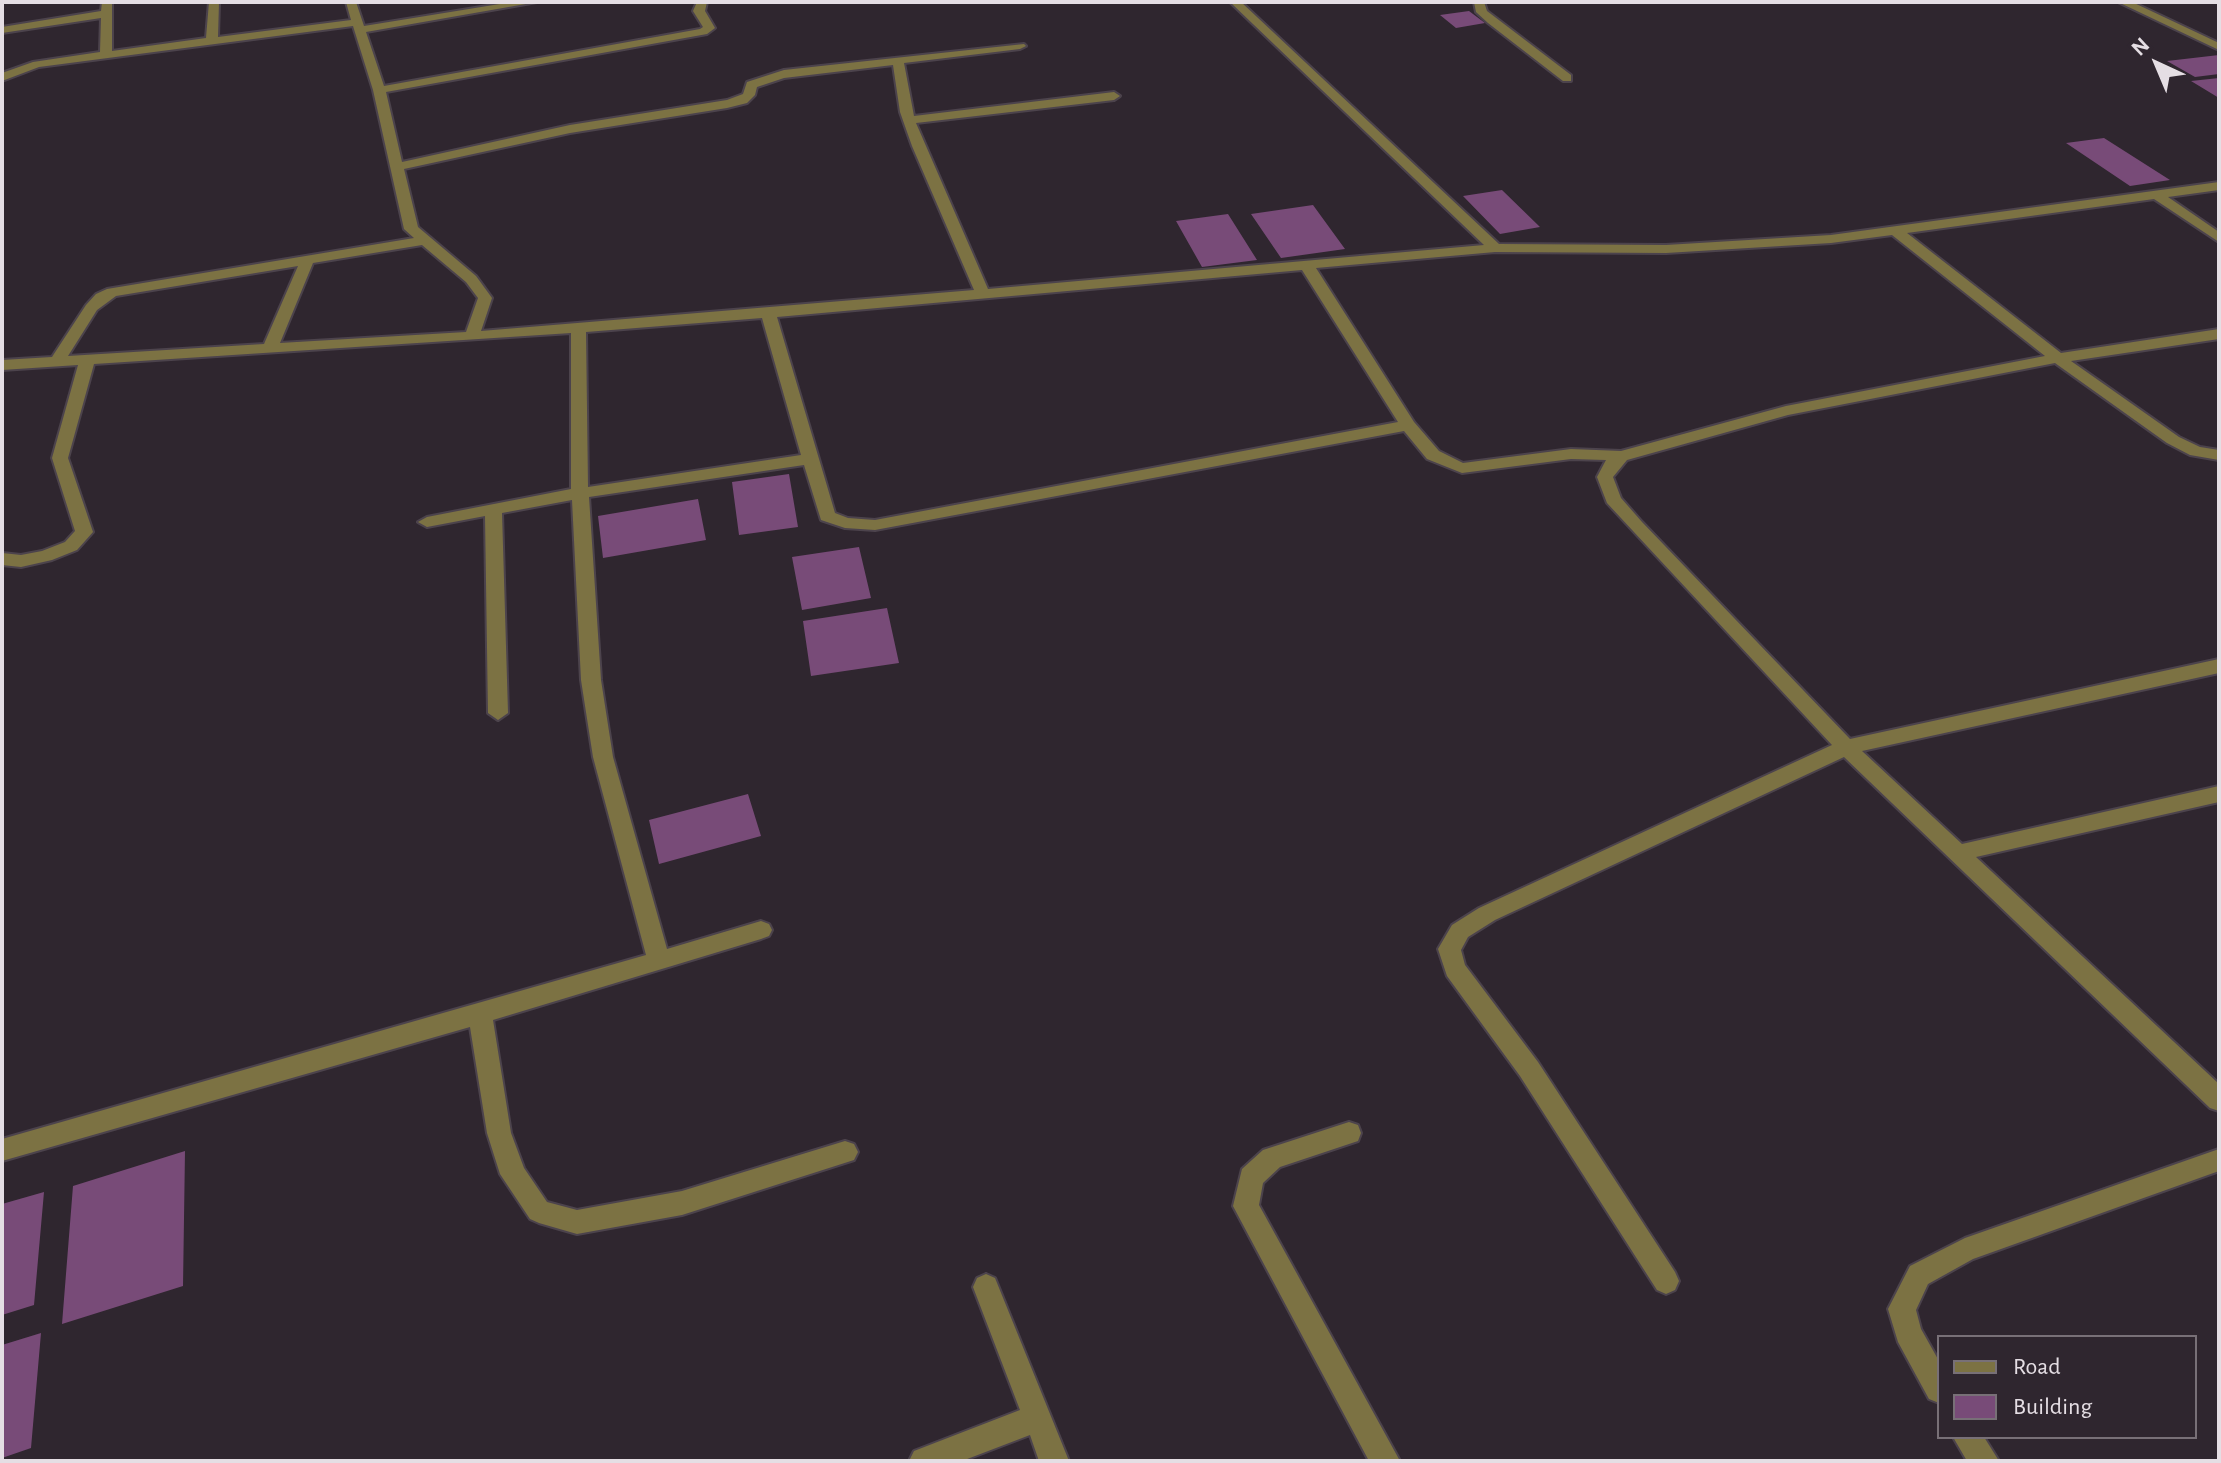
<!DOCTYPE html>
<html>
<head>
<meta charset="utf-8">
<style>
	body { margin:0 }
	#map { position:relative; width:2221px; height:1463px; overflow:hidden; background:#2f262f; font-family:"Alegreya Sans",sans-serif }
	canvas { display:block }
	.frame { position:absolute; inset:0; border:4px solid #e5dee4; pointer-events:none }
	.legend { position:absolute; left:1937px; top:1335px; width:260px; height:104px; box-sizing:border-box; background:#2f262f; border:2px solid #787077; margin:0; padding:10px 14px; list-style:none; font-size:24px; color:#e5dee4 }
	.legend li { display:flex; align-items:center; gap:16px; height:40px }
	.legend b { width:40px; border:2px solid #787077 }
	.north { position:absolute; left:2117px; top:24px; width:80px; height:80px; -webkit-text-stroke:6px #2f262f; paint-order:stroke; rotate:316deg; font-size:22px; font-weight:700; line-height:32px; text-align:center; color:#e5dee4 }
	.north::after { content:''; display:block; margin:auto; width:28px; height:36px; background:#e5dee4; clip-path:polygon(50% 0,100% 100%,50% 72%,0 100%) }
</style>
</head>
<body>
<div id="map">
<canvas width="2221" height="1463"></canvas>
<div class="frame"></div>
<ul class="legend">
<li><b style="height:10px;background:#7c7243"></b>Road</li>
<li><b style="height:22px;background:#784b78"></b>Building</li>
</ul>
<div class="north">N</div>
</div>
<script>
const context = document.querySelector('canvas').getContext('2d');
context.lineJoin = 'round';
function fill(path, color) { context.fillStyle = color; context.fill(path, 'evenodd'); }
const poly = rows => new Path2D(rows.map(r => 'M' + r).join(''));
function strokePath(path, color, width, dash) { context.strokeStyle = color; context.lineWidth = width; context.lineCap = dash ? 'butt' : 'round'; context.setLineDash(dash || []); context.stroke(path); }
fill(poly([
	[1469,11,1485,23,1456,28,1440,15],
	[2219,55,2219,74,2195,77,2167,61],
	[2219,78,2219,98,2191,81],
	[2104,138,2170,180,2130,186,2066,143],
	[1502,190,1540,227,1500,234,1463,196],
	[1313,205,1345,249,1281,258,1251,214],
	[1228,214,1257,260,1202,267,1176,221],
	[789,474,798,527,739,535,732,482],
	[698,499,706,540,603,558,598,516],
	[859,547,871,598,802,610,792,557],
	[887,608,899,663,811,676,803,621],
	[748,794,761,836,659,864,649,820],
	[185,1151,183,1286,62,1324,73,1186],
	[44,1192,34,1305,2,1315,2,1204],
	[41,1333,31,1448,2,1458,2,1345]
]), '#784b78');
const minor = poly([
	[102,2,112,2,112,51,206,38,209,2,219,2,218,37,351,20,346,2,356,2,364,26,512,2,537,2,366,32,384,86,700,29,703,27,693,11,697,2,707,2,705,11,715,28,707,34,386,92,402,162,570,125,727,100,743,94,747,82,784,70,1024,44,1026,46,1020,49,904,63,914,116,1114,92,1120,96,1114,100,916,123,988,289,1484,245,1230,2,1241,2,1499,244,1666,245,1831,235,2219,182,2219,190,2168,197,2219,232,2219,242,2154,199,1907,233,2061,353,2219,329,2219,339,2071,361,2179,437,2200,447,2219,450,2219,460,2190,455,2167,443,2055,363,1788,415,1627,460,1613,477,1621,498,1642,522,1850,739,2219,659,2219,673,1862,751,1962,844,2219,786,2219,802,1976,857,2219,1084,2219,1111,2210,1108,1844,757,1495,920,1468,937,1461,950,1465,965,1538,1062,1675,1272,1679,1281,1675,1290,1666,1294,1657,1290,1520,1076,1447,976,1438,949,1452,925,1479,908,1832,745,1607,503,1597,477,1606,460,1571,459,1462,473,1427,459,1404,431,875,530,845,528,821,520,804,465,589,497,601,680,613,757,667,949,761,921,769,924,772,930,769,936,761,939,493,1020,511,1133,524,1168,547,1202,577,1210,682,1191,845,1141,854,1144,858,1152,854,1160,682,1215,577,1234,539,1223,530,1219,500,1174,487,1133,470,1027,2,1161,2,1139,646,955,593,757,581,680,572,500,502,513,508,713,498,720,488,713,485,516,427,527,418,522,427,517,571,489,571,333,94,364,68,458,93,532,77,550,52,560,21,567,2,565,2,553,21,555,42,551,65,542,75,531,52,458,78,365,2,370,2,360,52,357,86,305,96,294,107,289,414,238,404,229,373,90,353,26,39,67,2,81,2,73,33,62,100,52,101,18,2,33,2,27,101,11,102,2],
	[893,65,900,112,912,146,974,290,481,331,492,298,476,276,418,227,404,169,570,133,727,108,747,103,755,95,757,87,784,78,893,65],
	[1892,235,2045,356,1786,406,1621,451,1571,449,1463,463,1439,451,1414,422,1316,268,1495,252,1666,253,1831,243,1892,235],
	[422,245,466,282,478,298,466,332,280,343,313,263,422,245],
	[298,266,264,344,68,356,97,310,116,296,298,266],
	[1302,270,1398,422,875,520,848,518,835,513,777,317,1302,270],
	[762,318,801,455,588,487,586,332,762,318],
	[1474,2,1484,2,1487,11,1571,75,1571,81,1563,81,1488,23,1476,12,1474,2],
	[2118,2,2132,2,2219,43,2219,50,2118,2],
	[1349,1122,1358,1125,1361,1133,1358,1141,1280,1167,1263,1183,1259,1205,1400,1461,1369,1461,1233,1206,1242,1169,1263,1150,1349,1122],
	[2219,1149,2219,1171,1973,1259,1928,1284,1916,1310,1921,1329,1939,1361,1939,1403,1929,1399,1898,1342,1888,1309,1910,1266,1965,1238,2219,1149],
	[986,1274,995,1278,1069,1461,1039,1461,1030,1435,962,1461,909,1461,914,1451,1020,1410,973,1287,977,1278,986,1274],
	[1953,1437,1984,1437,1999,1461,1967,1461,1953,1437]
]);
strokePath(minor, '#4c434c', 4);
fill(minor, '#7c7243');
</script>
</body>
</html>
